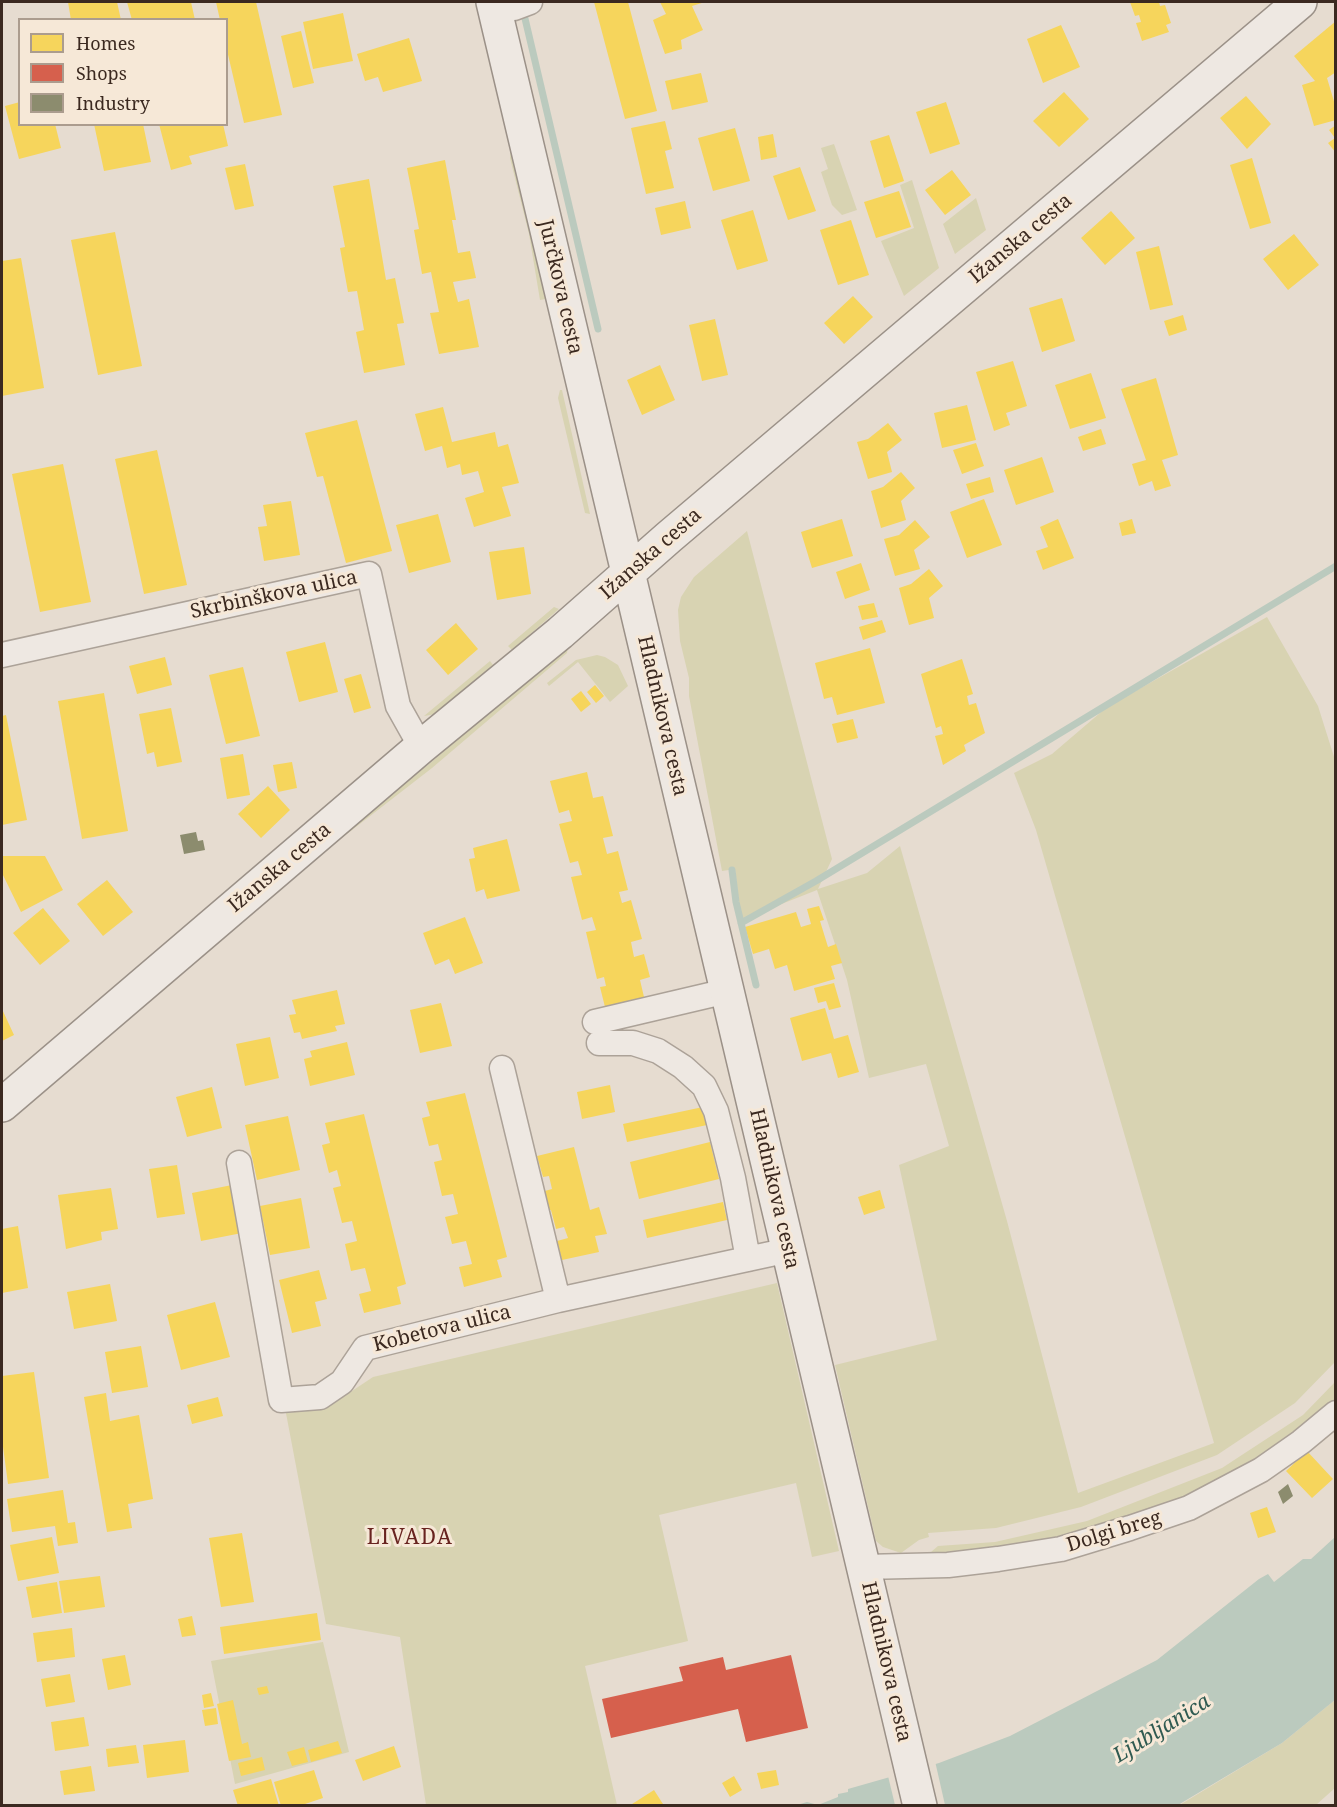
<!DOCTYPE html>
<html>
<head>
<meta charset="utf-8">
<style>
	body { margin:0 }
	#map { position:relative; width:1337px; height:1807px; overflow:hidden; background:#e6dcd0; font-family:"Noto Serif",serif }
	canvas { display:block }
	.frame { position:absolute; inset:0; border:3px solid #3b2920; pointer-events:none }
	.legend { position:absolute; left:18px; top:18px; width:210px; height:108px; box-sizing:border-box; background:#f6e8d7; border:2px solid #ab9c8e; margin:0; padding:8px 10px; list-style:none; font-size:18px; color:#3b2920 }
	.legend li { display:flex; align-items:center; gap:12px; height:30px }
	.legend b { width:30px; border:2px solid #ab9c8e }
</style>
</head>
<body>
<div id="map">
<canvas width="1337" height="1807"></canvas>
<div class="frame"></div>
<ul class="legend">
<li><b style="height:16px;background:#f6d55c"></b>Homes</li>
<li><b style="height:16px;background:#d6604d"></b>Shops</li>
<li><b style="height:16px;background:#8c8c6e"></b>Industry</li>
</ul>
</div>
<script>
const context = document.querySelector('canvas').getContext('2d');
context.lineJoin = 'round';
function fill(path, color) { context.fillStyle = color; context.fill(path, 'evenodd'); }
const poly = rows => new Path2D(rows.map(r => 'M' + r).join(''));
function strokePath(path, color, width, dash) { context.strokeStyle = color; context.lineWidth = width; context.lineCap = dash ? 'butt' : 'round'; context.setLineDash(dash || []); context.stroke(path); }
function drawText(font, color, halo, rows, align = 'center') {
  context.font = font + ' "Noto Serif",serif'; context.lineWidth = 6; context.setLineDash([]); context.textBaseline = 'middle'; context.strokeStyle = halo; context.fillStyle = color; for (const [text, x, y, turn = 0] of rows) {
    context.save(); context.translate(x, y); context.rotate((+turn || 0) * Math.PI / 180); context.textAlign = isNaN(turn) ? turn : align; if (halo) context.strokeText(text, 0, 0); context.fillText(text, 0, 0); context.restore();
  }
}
fill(poly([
	[512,134,535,237,546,299,540,300,529,234,510,158],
	[834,144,857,210,842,215,832,205,821,172,828,169,821,148],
	[912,180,939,268,904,296,881,241,914,228,900,185],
	[976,198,986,230,955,254,943,224],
	[560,390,562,390,590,514,585,513,558,398],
	[747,531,832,859,818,889,867,873,900,846,1007,1221,1078,1493,1214,1443,1036,830,1014,773,1052,754,1107,707,1267,617,1318,706,1335,760,1335,1362,1295,1403,1217,1455,1081,1507,996,1528,928,1533,929,1537,919,1540,901,1553,883,1547,876,1541,835,1365,937,1340,899,1165,949,1146,926,1064,869,1078,847,980,817,890,741,920,735,869,722,871,689,696,689,678,680,641,678,610,681,597,694,577],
	[554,607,559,609,512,650,508,646],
	[568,646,567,653,432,768,334,844,330,840,429,764],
	[597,655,605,657,618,665,628,686,610,702,578,662,549,686,547,683,576,660],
	[490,661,493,665,436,714,424,716],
	[777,1283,839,1551,812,1557,796,1483,659,1515,688,1641,585,1666,617,1805,426,1805,400,1637,326,1624,285,1408,328,1407,373,1377],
	[1335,1382,1336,1404,1228,1481,1135,1519,999,1552,931,1556,931,1552,938,1546,995,1542,1087,1521,1222,1468,1303,1415],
	[323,1642,349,1752,235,1784,211,1661],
	[1335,1700,1335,1788,1316,1805,1178,1806,1282,1743]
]), '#d8d3b2');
fill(poly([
	[1335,1537,1335,1700,1282,1743,1178,1805,794,1806,807,1802,818,1805,838,1797,838,1794,848,1792,848,1789,939,1763,1010,1736,1157,1660,1259,1579,1268,1574,1274,1582,1303,1559,1311,1559]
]), '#bbcabe');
fill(poly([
	[935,1761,945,1805,895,1805,888,1776]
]), '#e6dcd0');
fill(poly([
	[68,2,117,2,121,20,71,20],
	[127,2,191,2,195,20,132,20],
	[216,2,256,2,282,115,244,123,226,46,226,20,220,20],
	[594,2,628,2,657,111,625,119],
	[660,2,705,2,692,6,703,30,681,40,682,49,665,54,653,20,666,14],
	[1130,2,1159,2,1160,6,1165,5,1171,23,1166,25,1169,32,1142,41,1136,23,1141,22,1139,15,1135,16],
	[343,13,353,61,313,69,303,22],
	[1336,21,1336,72,1327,78,1336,108,1336,120,1314,126,1302,85,1315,81,1294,56],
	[1061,25,1080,67,1043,83,1027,39],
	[301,31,314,83,293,88,281,36],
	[409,38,422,81,383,92,378,77,365,81,357,54],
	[701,73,708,102,672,110,665,81],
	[1064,92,1089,119,1059,147,1033,121],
	[1246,96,1271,124,1247,149,1220,118],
	[20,102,20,124,55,124,61,148,19,159,5,106],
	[946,102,960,144,930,154,916,112],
	[665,121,672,149,665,151,674,188,646,194,631,128],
	[94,124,143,124,151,162,104,171],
	[159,124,223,124,228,146,189,156,192,164,171,170],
	[1336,125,1336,153,1328,143,1335,138,1329,130],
	[735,128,750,181,713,191,698,138],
	[773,134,777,157,761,160,758,137],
	[889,135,904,181,884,188,870,141],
	[1252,158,1271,223,1250,229,1230,165],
	[445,160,456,220,452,220,458,253,470,251,476,278,453,282,458,302,469,299,479,347,439,354,430,313,439,312,431,272,422,274,414,230,419,229,407,168],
	[245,164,254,206,235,210,225,168],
	[800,167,816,211,788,220,773,176],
	[952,170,971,195,945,215,925,190],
	[369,179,386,280,395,278,404,323,397,324,405,365,364,373,356,332,364,330,357,291,348,292,340,248,345,247,333,186],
	[899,191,911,227,876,238,864,202],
	[685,201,691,228,661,235,655,208],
	[753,210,768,261,737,270,721,220],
	[1111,211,1135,238,1105,265,1081,238],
	[851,220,869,275,838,285,820,230],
	[115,232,142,366,98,375,71,240],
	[1294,234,1319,265,1288,290,1263,259],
	[1159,246,1173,305,1150,310,1136,252],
	[21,258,44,388,2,396,2,261],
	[853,296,873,317,844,344,824,323],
	[1062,298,1075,341,1042,352,1029,308],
	[1183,315,1187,330,1169,336,1164,321],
	[715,319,728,375,702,381,689,325],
	[1013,361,1027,406,1006,413,1010,425,994,431,976,372],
	[660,365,675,400,642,415,627,380],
	[1091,373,1106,418,1070,429,1055,385],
	[1156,378,1178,455,1162,460,1171,486,1155,491,1152,481,1139,486,1132,464,1146,460,1121,389],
	[967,405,976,440,942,448,934,413],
	[443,407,452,442,495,432,498,447,508,444,519,483,502,487,511,516,474,527,465,498,484,492,478,471,462,475,460,464,447,468,442,446,425,451,415,414],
	[357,420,392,551,346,563,323,476,317,477,305,433],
	[888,423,902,440,887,452,892,472,868,479,857,442,868,439],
	[1101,429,1106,444,1083,451,1078,437],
	[976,443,984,466,962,474,953,450],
	[157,450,187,585,144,594,115,459],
	[1042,457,1054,492,1016,505,1004,470],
	[63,464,91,602,40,612,12,474],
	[901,472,915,488,901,501,906,520,881,528,871,491,883,487],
	[990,477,994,492,971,499,966,484],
	[984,499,1002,545,967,558,950,512],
	[291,501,300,555,264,561,258,527,267,526,263,505],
	[438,514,451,562,409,573,396,525],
	[842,519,853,556,812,568,801,532],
	[1058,519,1074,558,1043,570,1036,551,1048,547,1040,527],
	[1132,519,1136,533,1122,536,1119,523],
	[915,520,930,537,914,550,920,569,895,576,884,539,899,535],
	[524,547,531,594,497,600,489,552],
	[861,563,870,590,845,599,836,572],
	[929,569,943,586,929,598,934,618,909,625,899,588,911,584],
	[874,603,878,617,862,620,858,606],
	[882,620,886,632,863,640,859,627],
	[456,623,478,649,448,675,426,650],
	[325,642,338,692,299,702,286,652],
	[870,648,885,703,837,715,832,697,824,699,815,663],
	[165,657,172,685,137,694,129,666],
	[962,659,973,694,967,696,969,705,976,703,985,733,964,745,966,751,943,765,935,736,943,734,941,726,936,728,921,674],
	[243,667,260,736,226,744,209,675],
	[361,674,371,708,354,713,344,679],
	[595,685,604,696,596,703,587,692],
	[581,691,591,704,581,712,571,699],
	[104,693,128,831,82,839,58,701],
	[171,708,182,762,157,767,154,752,147,754,139,714],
	[6,715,27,820,2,825,2,716],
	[853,719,858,738,837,743,832,724],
	[243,754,250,795,227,799,220,758],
	[292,762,297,788,278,792,273,765],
	[587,772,593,798,603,796,613,836,603,838,607,854,618,851,628,890,619,892,622,903,631,900,642,939,631,942,634,957,644,954,650,977,640,980,644,997,605,1007,600,987,606,986,604,977,597,979,586,932,596,930,592,917,582,920,571,877,582,875,578,861,570,863,559,824,572,821,569,810,559,813,550,781],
	[268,786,290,810,261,838,238,814],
	[507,839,520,891,487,899,484,889,476,892,469,859,475,858,473,848],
	[2,856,45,856,63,890,21,912,2,873],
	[107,880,133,912,103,936,77,904],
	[819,906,824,920,820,921,828,947,836,944,842,963,831,966,835,979,794,991,787,965,775,969,769,949,753,954,745,927,796,912,801,927,811,924,807,909],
	[43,908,70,941,40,965,13,933],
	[465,917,483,963,455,974,449,959,435,965,423,933],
	[834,983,841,1007,829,1010,826,1001,818,1003,814,988],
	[337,990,345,1024,335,1026,337,1031,302,1039,300,1032,294,1033,289,1015,296,1014,292,1000],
	[441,1003,452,1046,420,1053,410,1010],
	[825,1008,834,1039,848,1035,859,1072,838,1078,831,1053,802,1061,790,1018],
	[2,1009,14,1035,2,1041],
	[270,1037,279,1078,245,1086,236,1044],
	[347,1042,355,1075,310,1086,304,1059,312,1057,310,1051],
	[610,1085,615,1112,582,1119,577,1092],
	[212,1087,222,1128,187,1137,176,1097],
	[465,1093,507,1257,497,1260,502,1277,464,1287,459,1267,472,1264,466,1241,452,1244,445,1217,458,1214,453,1194,442,1196,434,1162,442,1160,438,1144,429,1146,422,1118,430,1116,426,1102],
	[703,1107,707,1125,627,1142,623,1124],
	[364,1114,406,1284,397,1287,401,1304,364,1313,359,1294,371,1291,365,1268,351,1271,345,1244,357,1241,352,1221,342,1223,333,1188,341,1186,337,1170,329,1173,322,1145,330,1143,325,1123],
	[288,1116,300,1170,257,1180,245,1125],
	[710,1142,719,1179,639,1199,630,1162],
	[574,1147,590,1210,599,1207,607,1234,595,1236,599,1252,562,1260,557,1241,568,1238,564,1227,556,1229,551,1210,546,1211,541,1192,552,1189,549,1176,543,1177,537,1156],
	[177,1165,185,1214,157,1218,149,1169],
	[232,1185,242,1233,201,1241,192,1193],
	[111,1188,118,1229,101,1232,102,1240,66,1249,58,1195],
	[880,1190,885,1208,864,1215,858,1197],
	[301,1198,310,1248,270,1255,260,1206],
	[723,1202,727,1220,647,1238,643,1220],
	[18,1226,28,1288,2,1293,2,1229],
	[319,1270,327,1299,315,1302,321,1326,292,1333,279,1280],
	[110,1284,117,1321,74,1329,67,1292],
	[215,1302,230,1357,181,1370,167,1315],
	[141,1346,148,1387,112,1393,105,1352],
	[34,1372,49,1478,8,1484,2,1439,2,1376],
	[106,1393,110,1421,139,1415,153,1499,128,1504,132,1528,107,1532,84,1397],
	[218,1397,223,1416,192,1424,187,1405],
	[1307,1451,1333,1479,1312,1498,1286,1471],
	[63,1490,68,1523,75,1522,78,1543,58,1546,55,1526,12,1532,7,1499],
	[1267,1507,1276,1532,1258,1538,1250,1513],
	[242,1533,254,1602,221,1607,209,1538],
	[52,1537,59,1573,18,1581,10,1545],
	[100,1576,105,1607,64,1613,59,1581],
	[57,1582,62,1613,32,1618,26,1587],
	[317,1613,321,1640,224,1654,220,1627],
	[192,1616,196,1635,182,1637,178,1619],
	[72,1628,75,1657,37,1662,33,1633],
	[125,1655,131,1685,108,1690,102,1659],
	[70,1674,75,1702,46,1707,41,1679],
	[267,1686,269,1693,259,1695,257,1688],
	[211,1693,214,1706,204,1708,202,1695],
	[233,1700,242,1744,248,1742,251,1757,229,1761,217,1704],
	[216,1708,218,1724,205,1726,202,1710],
	[84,1717,89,1746,55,1751,51,1722],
	[185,1740,189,1772,147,1778,143,1745],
	[338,1741,342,1753,311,1762,308,1750],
	[136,1745,139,1763,108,1767,106,1749],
	[394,1746,401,1767,363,1781,355,1760],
	[304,1747,308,1762,292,1766,287,1752],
	[262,1757,265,1770,241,1776,238,1763],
	[91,1766,95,1791,64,1795,60,1771],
	[314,1770,323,1798,299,1806,281,1806,274,1782],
	[776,1770,779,1785,761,1789,757,1773],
	[734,1776,742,1790,730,1797,722,1783],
	[271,1779,279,1806,238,1806,233,1790],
	[654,1790,663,1804,629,1806]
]), '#f6d55c');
fill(poly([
	[791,1655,808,1728,746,1742,738,1709,611,1738,602,1699,683,1681,679,1667,723,1657,726,1670]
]), '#d6604d');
fill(poly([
	[196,832,198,841,203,840,205,850,184,854,180,835],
	[1288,1484,1293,1496,1283,1504,1278,1492]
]), '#8c8c6e');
strokePath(poly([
	[523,10,598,329],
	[732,870,736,902,756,985],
	[741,923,816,881,1336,566]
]), '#bbcabe', 7);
const street = poly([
	[494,7,514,8,530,2],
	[2,655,369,574,398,706,421,747],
	[595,1022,727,991],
	[599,1043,633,1043,658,1051,683,1067,704,1086,716,1111,733,1178,748,1259],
	[502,1068,558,1300],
	[239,1163,281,1400,320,1397,342,1382,365,1348,558,1300,789,1250],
	[864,1567,948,1565,998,1559,1061,1549,1130,1528,1189,1508,1261,1470,1301,1442,1336,1413]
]);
const secondary = poly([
	[493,2,920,1806],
	[2,1105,421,747,560,633,669,537,1300,2]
]);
strokePath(street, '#aca298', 27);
strokePath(secondary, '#9b9188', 36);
strokePath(street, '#eee8e2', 24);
strokePath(secondary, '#eee8e2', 33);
drawText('20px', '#3b2920', '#f6e8d7', [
	["Ižanska cesta",1021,239,-40],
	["Jurčkova cesta",560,287,77],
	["Ižanska cesta",651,554,-41],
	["Skrbinškova ulica",274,595,-12],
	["Hladnikova cesta",662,716,77],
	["Ižanska cesta",280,868,-40],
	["Hladnikova cesta",774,1189,77],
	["Kobetova ulica",442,1329,-14],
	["Dolgi breg",1114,1532,-17],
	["Hladnikova cesta",886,1662,77]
]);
context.letterSpacing = '1.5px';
drawText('21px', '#68231f', '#f6e8d7', [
	["LIVADA",410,1538]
]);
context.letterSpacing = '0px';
drawText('italic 21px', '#2f5a51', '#f6e8d7', [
	["Ljubljanica",1162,1729,-32]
]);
</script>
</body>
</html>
